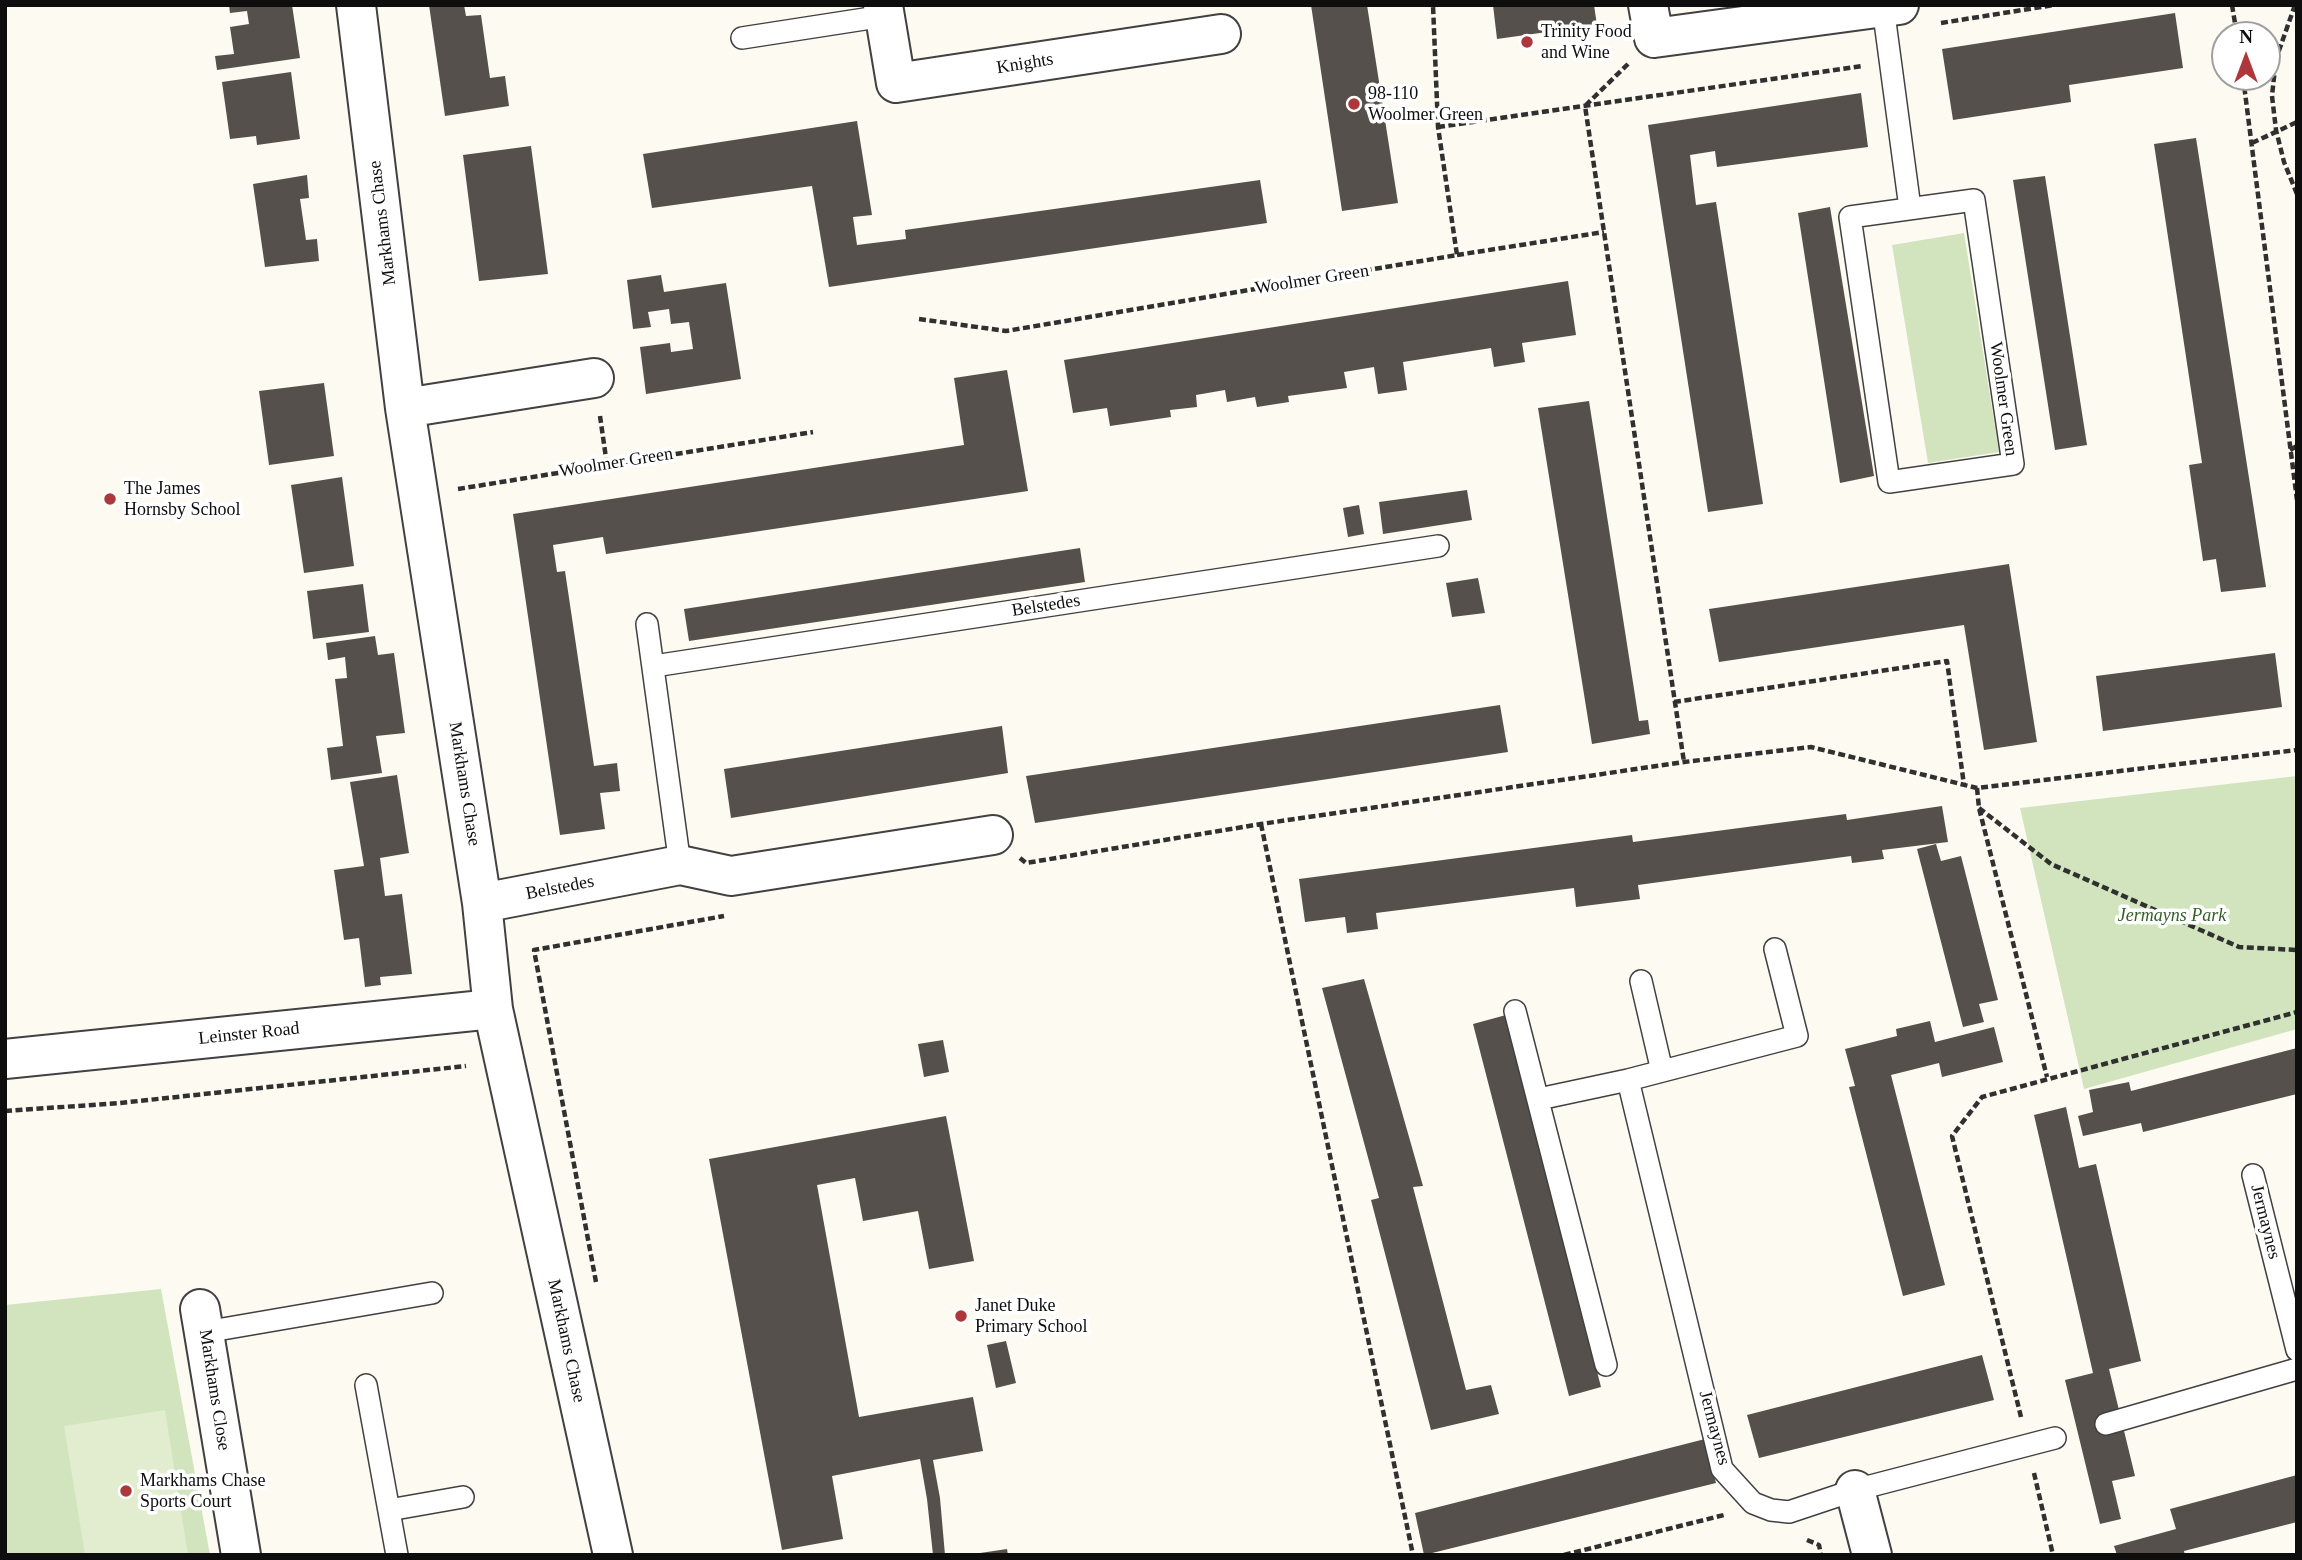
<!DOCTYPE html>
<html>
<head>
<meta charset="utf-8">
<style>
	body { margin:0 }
	#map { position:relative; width:2302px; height:1560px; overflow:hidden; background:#fdfbf1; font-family:"Times New Roman",serif }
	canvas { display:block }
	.frame { position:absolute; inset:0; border:7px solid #0e0e0e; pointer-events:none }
	.north { position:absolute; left:2211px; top:21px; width:70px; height:70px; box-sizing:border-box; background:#fff; border:2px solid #9f9f9f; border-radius:50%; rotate:0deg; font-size:19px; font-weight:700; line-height:28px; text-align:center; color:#0e0e0e }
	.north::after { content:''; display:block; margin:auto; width:24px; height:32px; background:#ad383c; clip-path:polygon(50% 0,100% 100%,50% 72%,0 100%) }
</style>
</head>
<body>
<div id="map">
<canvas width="2302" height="1560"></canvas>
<div class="frame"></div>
<div class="north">N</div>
</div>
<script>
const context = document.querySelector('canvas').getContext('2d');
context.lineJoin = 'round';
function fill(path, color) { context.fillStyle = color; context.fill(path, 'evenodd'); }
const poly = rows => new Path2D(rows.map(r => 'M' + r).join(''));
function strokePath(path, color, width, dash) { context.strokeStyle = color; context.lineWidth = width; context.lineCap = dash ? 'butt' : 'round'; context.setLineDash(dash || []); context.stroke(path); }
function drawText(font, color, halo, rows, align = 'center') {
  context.font = font + ' "Times New Roman",serif'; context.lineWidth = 7; context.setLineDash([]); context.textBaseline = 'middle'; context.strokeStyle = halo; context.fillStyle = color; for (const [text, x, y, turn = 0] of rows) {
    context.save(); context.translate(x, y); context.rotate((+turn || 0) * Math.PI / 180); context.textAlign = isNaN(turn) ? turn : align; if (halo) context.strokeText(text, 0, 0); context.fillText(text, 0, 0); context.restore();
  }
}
fill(poly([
	[1964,233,1999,452,1928,463,1892,245],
	[2297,776,2297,1029,2084,1089,2020,808],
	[161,1289,210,1555,5,1555,5,1305]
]), '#d1e4be');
fill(poly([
	[165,1410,188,1555,85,1555,64,1426]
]), '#e2eccf');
fill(poly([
	[229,5,292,5,300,58,217,70,215,56,234,54,230,27,249,24,247,11,230,13],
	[429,5,464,5,466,16,481,15,490,78,505,76,509,106,445,116],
	[1311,5,1367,5,1398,203,1342,211],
	[1493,5,1594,5,1597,25,1497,39],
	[2175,13,2183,68,2069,85,2071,102,1953,120,1942,49],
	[291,72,300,139,257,145,256,136,230,139,222,82],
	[1861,93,1868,147,1717,167,1715,151,1690,155,1696,205,1716,202,1763,504,1708,512,1648,125],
	[857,121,872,215,853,217,857,245,906,239,905,230,1260,180,1267,223,829,287,812,186,652,208,643,154],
	[2196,138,2266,587,2221,592,2216,559,2203,561,2189,465,2202,463,2154,144],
	[531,146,548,274,479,281,463,155],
	[307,175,309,198,300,199,306,240,317,239,319,261,265,267,253,184],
	[2045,176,2087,445,2055,450,2013,180],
	[1830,207,1874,476,1840,483,1798,213],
	[661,275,664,292,726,283,741,379,646,394,640,347,670,343,671,352,693,349,689,322,671,324,669,309,648,312,651,327,633,329,627,280],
	[1568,281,1576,335,1522,343,1525,362,1494,367,1491,348,1403,362,1407,390,1378,394,1374,367,1344,372,1347,388,1288,396,1289,402,1257,407,1255,397,1227,402,1225,390,1196,395,1197,407,1170,410,1171,417,1110,426,1107,408,1073,413,1064,360],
	[1007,370,1028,491,606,554,603,537,553,545,557,572,565,571,594,766,617,763,620,791,600,793,605,829,560,835,513,514,964,445,954,378],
	[324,383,334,456,269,465,259,391],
	[1589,401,1639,721,1648,720,1650,734,1592,744,1538,408],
	[342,477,354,566,304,573,291,485],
	[1467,490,1472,520,1383,534,1379,502],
	[1359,505,1364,534,1348,537,1343,508],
	[1080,548,1085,582,689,641,684,609],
	[2009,564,2037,742,1984,750,1964,625,1719,662,1709,609],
	[1478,578,1485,613,1452,617,1446,583],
	[363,584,369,632,313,639,307,591],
	[375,636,378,655,394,653,405,733,376,736,382,773,331,780,327,748,343,746,335,679,347,678,345,657,328,660,326,643],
	[2275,653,2282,707,2103,731,2096,676],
	[1500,705,1508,752,1035,823,1026,776],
	[1002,726,1008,773,731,818,724,769],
	[397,775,409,853,380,858,385,896,402,894,412,974,380,977,381,985,365,987,359,938,344,940,334,870,364,866,350,782],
	[1942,806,1948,842,1882,850,1884,859,1852,863,1851,856,1638,885,1640,899,1576,907,1574,888,1376,913,1378,929,1347,933,1345,917,1305,922,1299,879,1632,835,1633,842,1846,814,1847,820],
	[1936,844,1941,861,1961,856,1998,1000,1979,1004,1984,1022,1963,1027,1917,849],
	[1364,979,1423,1186,1413,1187,1466,1390,1491,1385,1499,1414,1431,1430,1371,1200,1379,1198,1322,988],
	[1506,1015,1601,1387,1569,1396,1473,1024],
	[1930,1021,1935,1042,1994,1027,2003,1062,1942,1077,1939,1063,1891,1075,1945,1285,1903,1296,1849,1087,1855,1086,1845,1049,1897,1036,1896,1029],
	[943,1040,949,1072,924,1077,918,1044],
	[2297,1048,2297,1094,2143,1132,2141,1123,2083,1136,2078,1116,2093,1112,2089,1090,2129,1082,2131,1091],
	[2066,1107,2079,1168,2096,1164,2141,1361,2109,1369,2135,1476,2112,1481,2121,1519,2100,1524,2065,1380,2093,1373,2034,1115],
	[946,1116,974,1261,929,1269,918,1211,863,1221,855,1178,817,1185,859,1417,973,1397,983,1451,933,1460,940,1498,945,1555,933,1555,927,1499,920,1459,832,1476,843,1539,782,1550,709,1159],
	[1006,1341,1016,1383,996,1388,987,1345],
	[1982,1355,1994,1400,1759,1458,1747,1415],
	[1705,1439,1716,1483,1424,1555,1415,1513],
	[2297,1475,2297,1522,2184,1551,2185,1555,2117,1555,2114,1546,2176,1529,2170,1509],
	[1007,1549,1008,1555,981,1555,980,1553]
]), '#55504c');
const service = poly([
	[1883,7,1910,208],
	[742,38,884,16],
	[1974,200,2013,464,1889,482,1850,217,1974,200],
	[647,624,680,865],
	[654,666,1438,546],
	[1641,981,1662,1071],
	[1515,1011,1606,1365],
	[1628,1080,1722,1469,1753,1503,1771,1510,1789,1512,1855,1490,2055,1438],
	[1539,1099,1628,1080,1797,1036,1775,949],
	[2253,1175,2297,1350],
	[205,1332,432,1293],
	[366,1385,397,1555],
	[2106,1424,2297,1369],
	[389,1510,463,1497]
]);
const minor = poly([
	[356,5,405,408,482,903,493,1009,613,1555],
	[883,5,896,83,1221,34],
	[1648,5,1654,38,1899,5],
	[405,408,594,378],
	[482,903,680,865,731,876,993,835],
	[5,1059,493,1009],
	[200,1309,241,1555],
	[1855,1490,1872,1555]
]);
strokePath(service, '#414141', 24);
strokePath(minor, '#414141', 42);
strokePath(poly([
	[2232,5,2237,35],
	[2295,5,2276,59,2272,96,2276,130,2284,162,2297,194],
	[1941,23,2054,5],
	[1628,64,1585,106,1684,762],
	[2243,77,2297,500],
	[1438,127,1862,66],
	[2252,143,2297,122],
	[1457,255,1604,232],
	[919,319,1006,331,1457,255,1438,127,1433,5],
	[600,416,607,465],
	[2290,450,2297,446],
	[458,489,813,432],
	[1674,702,1947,661,1964,785],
	[1977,788,1979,808,2047,1077],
	[1979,808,2051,864,2239,947,2297,950],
	[1261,824,1413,1555],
	[1020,858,1026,863,1261,824,1684,762,1811,747,1977,788,2297,750],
	[5,1111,120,1103,466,1066],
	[596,1282,534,950,724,916],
	[2021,1417,1952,1136,1982,1097,2297,1012],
	[2034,1473,2053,1555],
	[1807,1540,1819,1545,1821,1555],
	[1564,1555,1724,1515]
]), '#303030', 4.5, [7, 3.5]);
strokePath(service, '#fff', 21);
strokePath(minor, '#fff', 38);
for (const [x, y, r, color] of [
	[1527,42,7,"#ad383c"],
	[1354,104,7,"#ad383c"],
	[110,499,7,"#ad383c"],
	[961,1316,7,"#ad383c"],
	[126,1491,7,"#ad383c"]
]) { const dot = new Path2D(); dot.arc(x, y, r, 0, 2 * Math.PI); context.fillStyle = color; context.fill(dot); strokePath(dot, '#fff', 2.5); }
drawText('18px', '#0e0e0e', '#fff', [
	["Trinity Food",1541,32],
	["and Wine",1541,53],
	["98-110",1368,94],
	["Woolmer Green",1368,115],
	["The James",124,489],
	["Hornsby School",124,510],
	["Janet Duke",975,1306],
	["Primary School",975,1327],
	["Markhams Chase",140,1481],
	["Sports Court",140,1502]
], 'left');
drawText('18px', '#0e0e0e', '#fff', [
	["Knights",1025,64,-9],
	["Markhams Chase",383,223,-97],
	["Woolmer Green",1312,280,-9],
	["Woolmer Green",2003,399,82],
	["Woolmer Green",616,463,-9],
	["Belstedes",1046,606,-9],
	["Markhams Chase",464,784,81],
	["Belstedes",560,888,-11],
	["Leinster Road",249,1034,-6],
	["Jermaynes",2265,1222,76],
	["Markhams Chase",566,1341,78],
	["Markhams Close",214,1390,81],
	["Jermaynes",1714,1428,75]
]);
drawText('italic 18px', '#325e26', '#fff', [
	["Jermayns Park",2172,916]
]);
</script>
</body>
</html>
